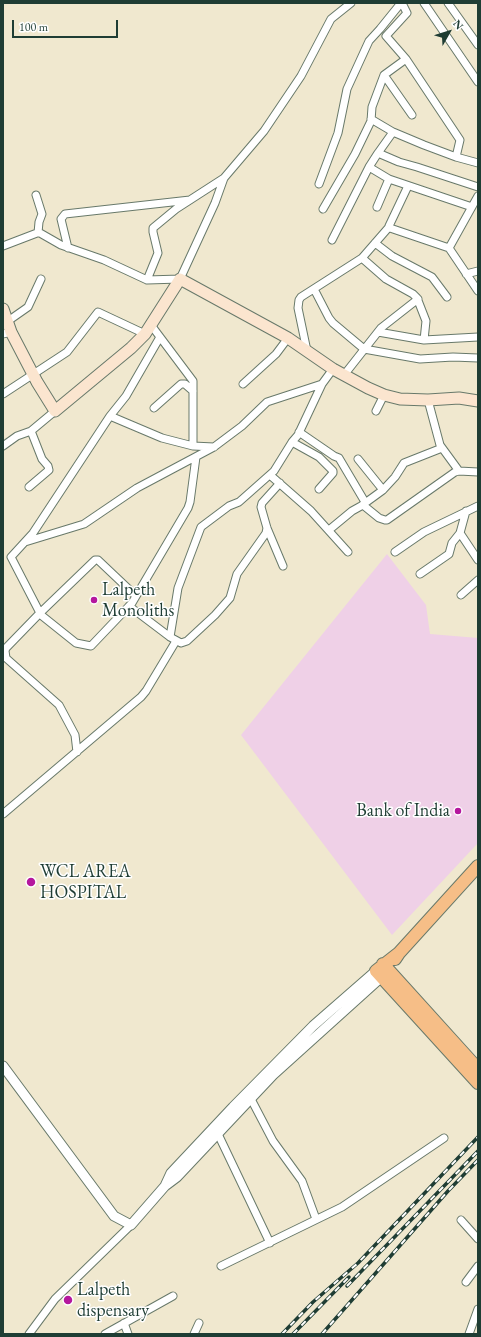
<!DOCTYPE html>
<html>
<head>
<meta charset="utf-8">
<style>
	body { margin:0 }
	#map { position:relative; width:481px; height:1337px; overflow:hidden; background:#f0e8cf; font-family:"EB Garamond",serif }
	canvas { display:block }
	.frame { position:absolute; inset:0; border:4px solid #1f3d34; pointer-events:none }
	.north { position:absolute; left:429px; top:12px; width:40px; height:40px; -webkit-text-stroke:3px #fff; paint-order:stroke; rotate:51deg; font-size:11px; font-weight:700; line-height:16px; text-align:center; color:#1f3d34 }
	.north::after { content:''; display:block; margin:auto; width:14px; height:18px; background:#1f3d34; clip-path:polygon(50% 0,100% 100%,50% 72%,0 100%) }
	.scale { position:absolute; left:12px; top:20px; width:106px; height:18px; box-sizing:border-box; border:2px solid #1f3d34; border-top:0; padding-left:5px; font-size:12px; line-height:14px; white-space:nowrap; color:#1f3d34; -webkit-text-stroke:3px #fff; paint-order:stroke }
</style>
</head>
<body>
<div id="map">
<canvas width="481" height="1337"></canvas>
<div class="frame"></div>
<div class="north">N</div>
<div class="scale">100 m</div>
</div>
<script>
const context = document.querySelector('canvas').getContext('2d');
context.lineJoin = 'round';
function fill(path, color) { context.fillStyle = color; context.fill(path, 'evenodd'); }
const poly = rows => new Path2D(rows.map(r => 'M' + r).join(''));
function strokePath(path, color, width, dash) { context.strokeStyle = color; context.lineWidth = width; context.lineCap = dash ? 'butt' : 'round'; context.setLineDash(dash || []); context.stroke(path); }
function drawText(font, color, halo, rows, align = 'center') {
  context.font = font + ' "EB Garamond",serif'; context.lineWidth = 3; context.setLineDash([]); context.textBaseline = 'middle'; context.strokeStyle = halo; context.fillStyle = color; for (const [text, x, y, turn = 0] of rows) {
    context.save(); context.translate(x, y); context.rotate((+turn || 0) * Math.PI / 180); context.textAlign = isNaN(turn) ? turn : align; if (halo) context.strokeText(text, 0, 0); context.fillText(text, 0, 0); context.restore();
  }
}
fill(poly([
	[387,554,426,605,430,634,478,638,478,843,392,935,241,735]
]), '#efd0e7');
const minor = poly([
	[402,3,407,13,386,36,406,59,460,140,456,157],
	[424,3,478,82],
	[448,3,478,45],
	[384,75,412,115],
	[371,119,393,132,424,145,456,157,478,163],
	[378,153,399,162,417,167,478,187],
	[369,167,389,179,472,207],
	[319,184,338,133,347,89,369,41,380,29,401,3],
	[408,186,389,226,390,228,449,248],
	[36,195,42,214,39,222,38,233],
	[478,196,449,248,478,291],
	[377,207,389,179],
	[323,209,355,154,371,121,372,107,384,75,406,59],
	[332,240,369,167,378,153,393,132],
	[375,243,392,256,432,277,447,297],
	[3,246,37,233,40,233,61,245,104,260,147,280,180,279,215,203,224,178,264,131,301,76,331,19,351,3],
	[68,248,61,219,65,214,190,200],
	[362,258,386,279,413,294,417,298,426,321,424,340],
	[466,274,478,271],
	[147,280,158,253,153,232,153,228,176,209,224,178],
	[314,289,329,318,333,323,364,349,420,359,453,357,478,358],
	[8,321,28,307,41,279],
	[151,325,160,337,126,396,110,416,33,533,11,557,41,615,76,643,91,646,132,603,188,508,190,502,196,457],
	[378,332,424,340,478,337],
	[3,334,11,332],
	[160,337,193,381,193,446],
	[307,351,298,308,299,300,301,297,362,258,389,227],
	[344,375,381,328,418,299],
	[243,384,276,354,288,338],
	[3,394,67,352,98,312,145,334],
	[428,400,440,445,459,471],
	[154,408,181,384,185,384,193,391],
	[376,411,384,395],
	[110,416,162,438,193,446,214,447],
	[299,432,334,456,339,458,365,502],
	[292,442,319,457,333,471,333,473,319,489],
	[3,446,17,436,31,431,55,411],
	[358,459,383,490],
	[270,475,311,511,348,552],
	[280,483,262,503,261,507,267,528,283,566],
	[29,487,49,470,48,466,42,459,31,431],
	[363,505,379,518,385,520,387,520,455,472,459,471,478,472],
	[329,530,352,511,361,506,383,490,395,477,404,463,442,448],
	[460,533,478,560],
	[25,542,84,524,137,488,214,447,242,426,267,402,322,384,333,369],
	[395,552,424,532,478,506],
	[420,574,449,554,452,543,460,533,466,511],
	[461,595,478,580],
	[129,606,170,637,181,643,187,641,215,615,230,598,237,574,266,533,267,528],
	[170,637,178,588,201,527,229,506,239,502,274,471,292,442,298,435,322,384],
	[77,752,75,735,59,705,6,658,5,651,6,648,40,613,95,560,98,560,136,596],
	[3,814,141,697,146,691,176,641],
	[251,1099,273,1141,302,1181,316,1219],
	[218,1134,270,1243],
	[461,1220,478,1239],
	[221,1266,342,1207,444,1138],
	[466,1282,478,1266],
	[124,1323,128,1334],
	[29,1334,55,1299,131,1225],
	[105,1334,173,1296],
	[194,1334,199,1323],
	[469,1334,478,1309]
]);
const tertiary = poly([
	[3,1066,114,1216,131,1225,165,1186,177,1177,273,1075,385,974],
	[165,1186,171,1173,233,1107,313,1026,376,971]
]);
const secondary = poly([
	[3,309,11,332,37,382,55,411,131,348,145,334,180,279,288,338,333,369,368,388,384,395,400,399,428,400,459,398,478,401]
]);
const primary = poly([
	[399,953,376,971,478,1083],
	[395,959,399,953,478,866],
	[383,964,478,1069]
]);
strokePath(minor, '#68796a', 9);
strokePath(tertiary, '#68796a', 11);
strokePath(secondary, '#68796a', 13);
strokePath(primary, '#68796a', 14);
strokePath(minor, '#fff', 7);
strokePath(tertiary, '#fff', 9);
strokePath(secondary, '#fbe5cf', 11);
strokePath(primary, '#f6be87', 12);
const rail = poly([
	[347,1286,478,1151],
	[282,1334,313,1302,358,1263,478,1137],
	[293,1334,349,1277],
	[322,1334,448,1191,478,1160]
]);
strokePath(rail, '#1f3d34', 3.5);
strokePath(rail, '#fff', 2, [6]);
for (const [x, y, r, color] of [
	[94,600,4,"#b5179e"],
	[458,811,4,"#b5179e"],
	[31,882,5,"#b5179e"],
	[68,1300,5,"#b5179e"]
]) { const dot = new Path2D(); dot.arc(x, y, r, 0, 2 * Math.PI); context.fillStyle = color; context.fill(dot); strokePath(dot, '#fff', 1.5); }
drawText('18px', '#1f3d34', '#fff', [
	["Lalpeth",102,590],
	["Monoliths",102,611],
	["Bank of India",450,811,"right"],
	["WCL AREA",40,872],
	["HOSPITAL",40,893],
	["Lalpeth",77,1290],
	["dispensary",77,1311]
], 'left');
</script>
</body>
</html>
